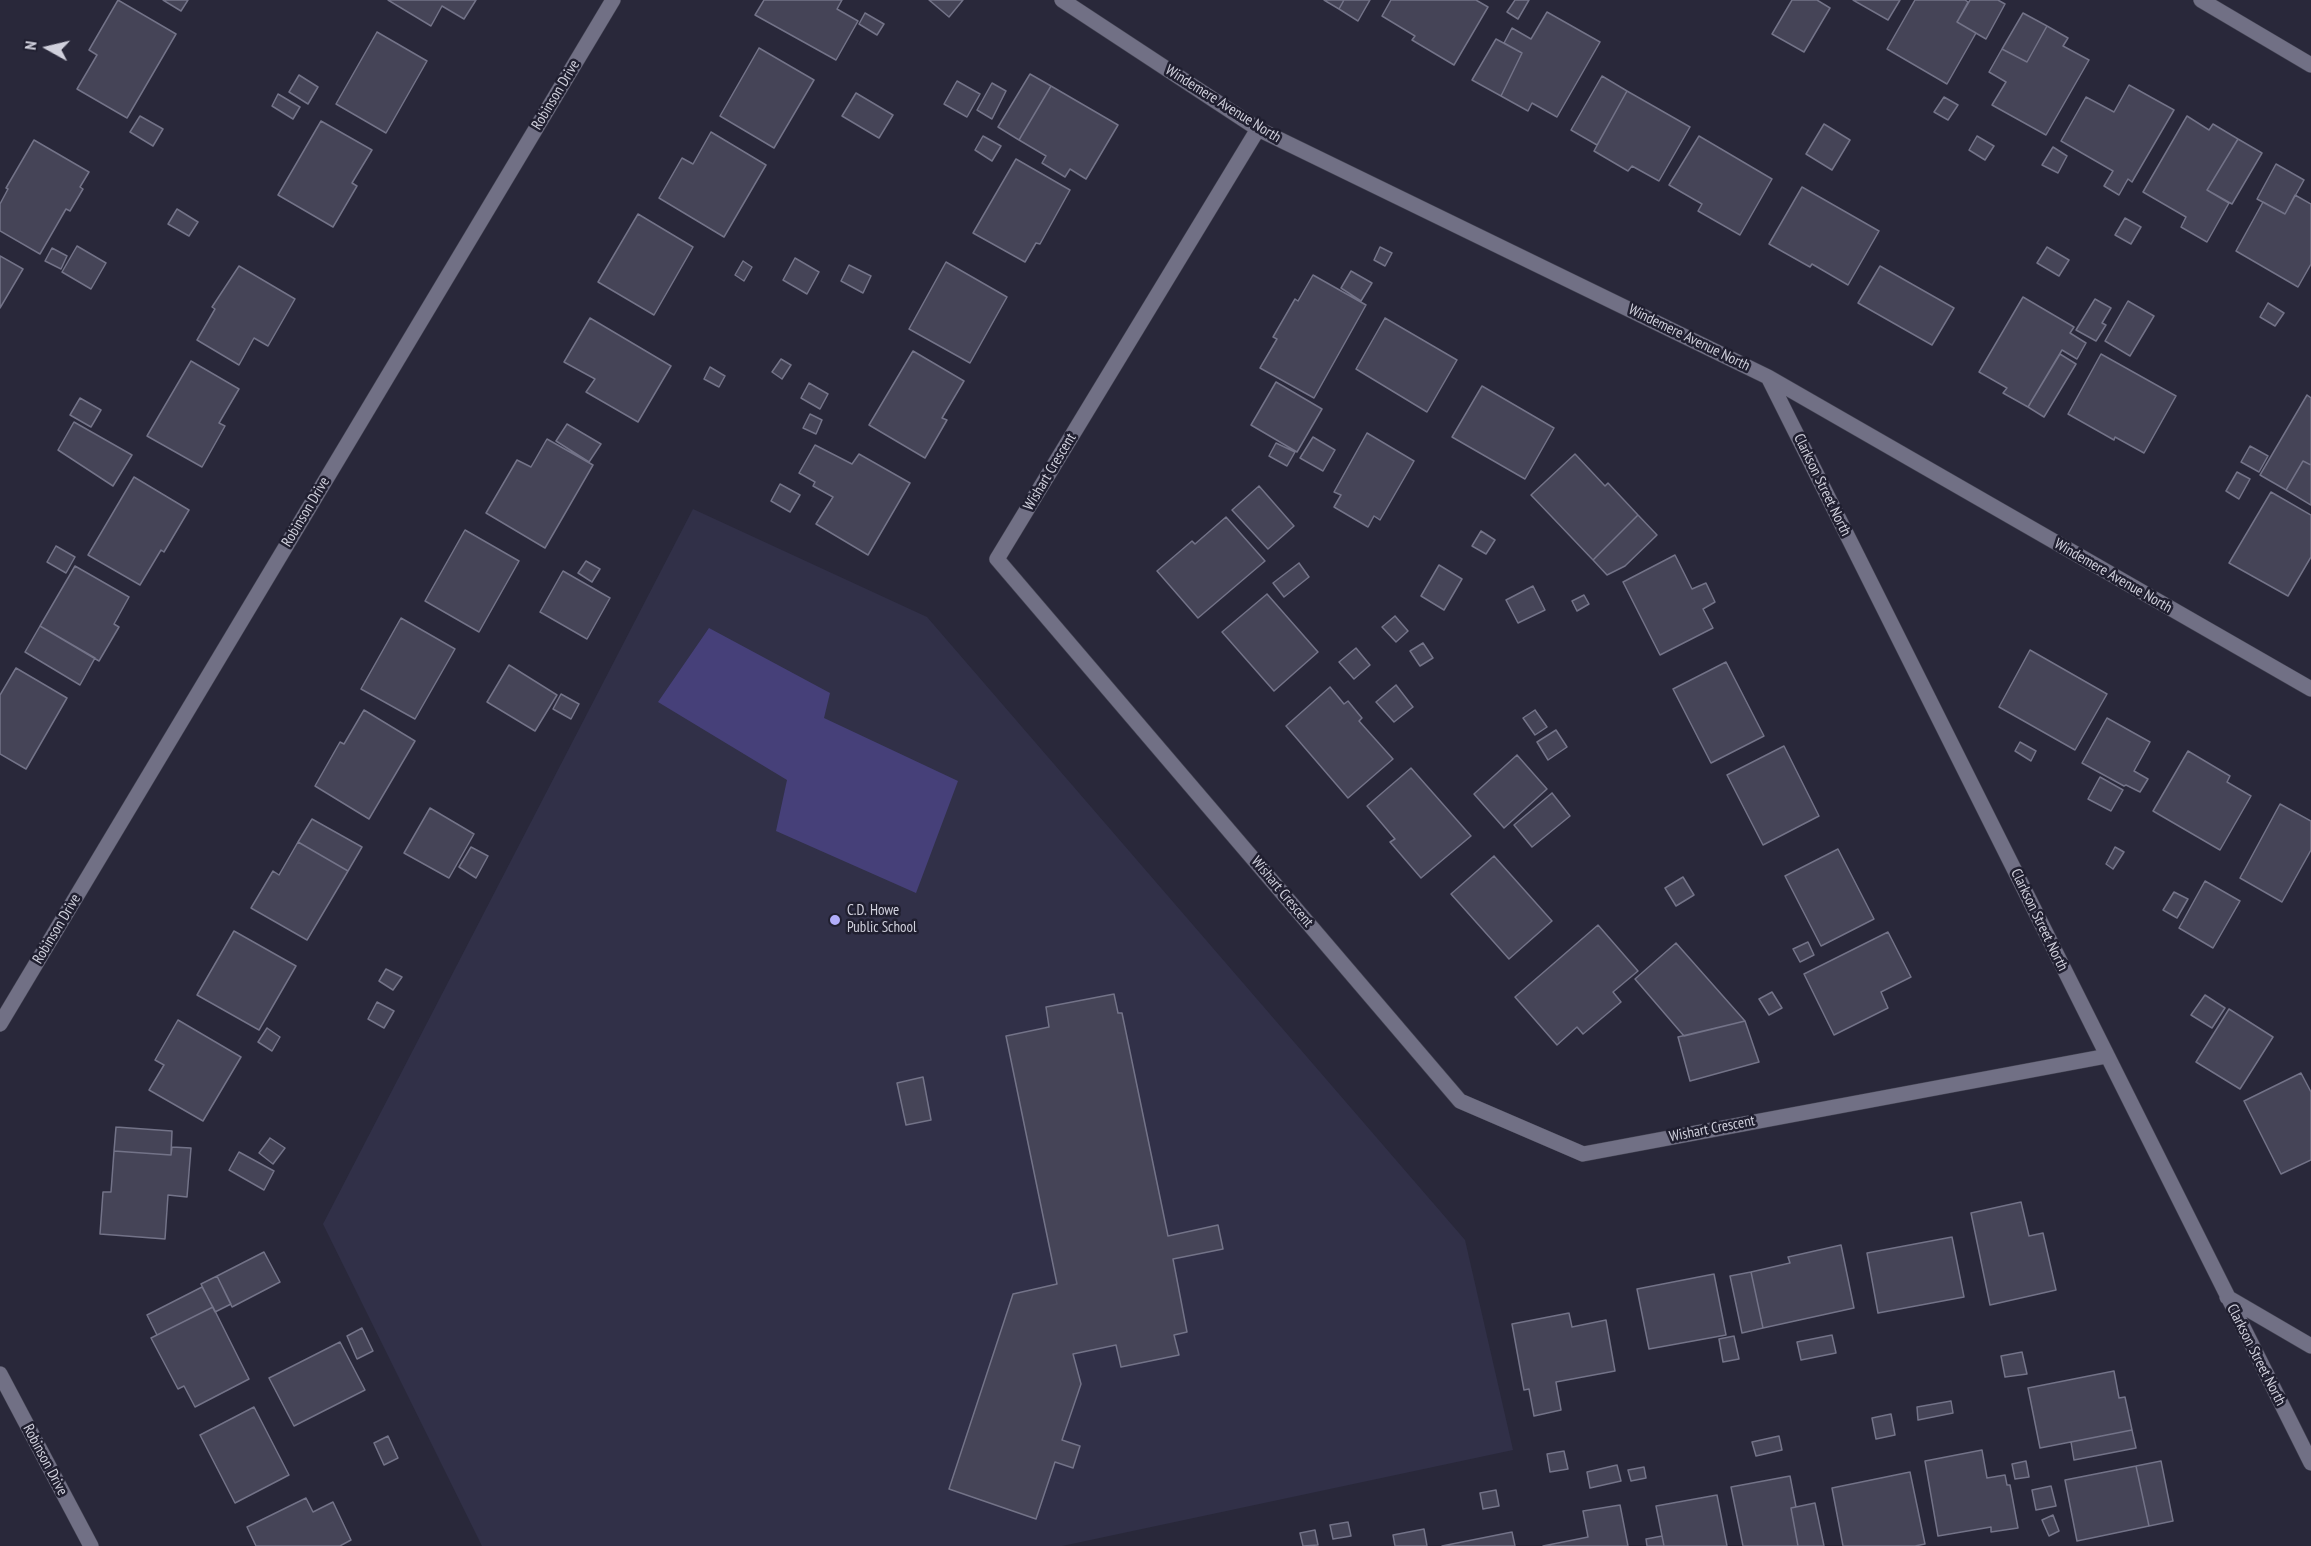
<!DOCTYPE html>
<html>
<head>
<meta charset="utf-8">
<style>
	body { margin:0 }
	#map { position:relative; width:2311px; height:1546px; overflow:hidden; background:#29283a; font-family:"PT Sans Narrow",sans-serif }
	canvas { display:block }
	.north { position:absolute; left:18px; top:18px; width:60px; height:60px; -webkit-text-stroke:4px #201f30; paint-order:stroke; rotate:278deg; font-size:16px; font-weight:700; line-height:24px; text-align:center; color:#d0d0dc }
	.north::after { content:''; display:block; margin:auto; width:21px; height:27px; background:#d0d0dc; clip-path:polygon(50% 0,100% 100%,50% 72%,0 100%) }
</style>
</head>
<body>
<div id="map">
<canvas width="2311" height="1546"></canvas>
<div class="north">N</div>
</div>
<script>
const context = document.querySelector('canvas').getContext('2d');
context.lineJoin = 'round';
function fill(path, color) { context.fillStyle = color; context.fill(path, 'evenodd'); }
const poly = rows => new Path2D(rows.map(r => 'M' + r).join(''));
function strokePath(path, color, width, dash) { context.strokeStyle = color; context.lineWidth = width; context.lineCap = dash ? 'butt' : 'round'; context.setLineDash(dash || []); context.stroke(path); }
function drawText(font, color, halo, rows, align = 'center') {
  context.font = font + ' "PT Sans Narrow",sans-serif'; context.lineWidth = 5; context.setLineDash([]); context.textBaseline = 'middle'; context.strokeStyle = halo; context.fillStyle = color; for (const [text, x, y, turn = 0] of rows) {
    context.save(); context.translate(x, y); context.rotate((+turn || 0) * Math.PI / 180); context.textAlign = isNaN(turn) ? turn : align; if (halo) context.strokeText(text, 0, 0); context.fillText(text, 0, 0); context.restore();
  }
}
fill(poly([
	[693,509,927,617,1465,1240,1513,1450,1062,1546,482,1546,323,1224]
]), '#313048');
fill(poly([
	[709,628,830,693,824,718,958,781,916,893,776,831,787,780,658,702]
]), '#464079');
const building = poly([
	[118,0,176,34,127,118,77,89,97,55,89,50,118,0],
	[163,0,188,0,181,11,163,0],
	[388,0,476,0,464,19,442,6,431,26,388,0],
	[764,0,842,0,837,9,858,21,836,60,755,15,764,0],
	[929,0,963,0,949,17,929,0],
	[1324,0,1344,0,1339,9,1324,0],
	[1344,0,1370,0,1358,21,1339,9,1344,0],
	[1391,0,1476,0,1488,7,1454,65,1412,40,1415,36,1382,16,1391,0],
	[1515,0,1529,0,1518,19,1507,12,1515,0],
	[1792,0,1817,0,1830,8,1804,52,1772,34,1792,0],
	[1853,0,1900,0,1888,20,1853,0],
	[1915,0,1965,0,1968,2,1957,22,1976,33,1947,84,1887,49,1915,0],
	[1970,0,1998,0,2005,4,1986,39,1957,22,1970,0],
	[1547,12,1600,42,1557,117,1532,103,1528,111,1501,96,1522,53,1504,43,1512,28,1531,39,1547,12],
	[865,13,884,24,877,35,859,24,865,13],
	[2023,13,2047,26,2027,62,2002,49,2023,13],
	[2047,26,2068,38,2063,46,2089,60,2046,135,1992,105,2006,82,1989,72,2002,49,2027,62,2047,26],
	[377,32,427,61,386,133,336,104,377,32],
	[1496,39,1522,53,1501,96,1472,80,1496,39],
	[759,48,814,80,774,148,720,116,759,48],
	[1030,74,1051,86,1019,140,998,127,1030,74],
	[299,75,318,87,308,104,289,92,299,75],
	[1602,76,1627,91,1597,145,1571,130,1602,76],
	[957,81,980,94,967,117,944,104,957,81],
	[992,83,1006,91,992,119,977,110,992,83],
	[2129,85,2174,110,2132,182,2128,179,2119,195,2104,186,2113,171,2061,141,2086,97,2114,112,2129,85],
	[1051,86,1118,125,1086,179,1070,169,1065,177,1042,163,1046,156,1019,140,1051,86],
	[1627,91,1690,127,1659,181,1632,166,1628,171,1594,151,1627,91],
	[856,93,893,115,879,138,842,116,856,93],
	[278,94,300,107,293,119,272,106,278,94],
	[1944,97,1958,105,1948,120,1934,112,1944,97],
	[140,116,163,129,153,146,130,132,140,116],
	[2187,116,2209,130,2213,124,2238,139,2207,190,2229,203,2207,242,2181,227,2186,217,2143,192,2187,116],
	[321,121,372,150,352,183,357,186,333,227,278,195,321,121],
	[1824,124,1850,140,1832,170,1806,154,1824,124],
	[711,132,766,165,724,237,659,198,682,158,693,164,711,132],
	[983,136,1001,146,992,161,975,150,983,136],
	[1699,136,1772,179,1740,235,1698,211,1702,204,1669,185,1699,136],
	[1977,136,1994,146,1985,160,1969,150,1977,136],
	[2238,139,2262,153,2232,204,2207,190,2238,139],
	[34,140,89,172,80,187,83,189,70,211,66,209,40,254,0,231,0,204,8,189,6,188,34,140],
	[2053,147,2067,156,2058,173,2042,165,2053,147],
	[1016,159,1070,190,1040,244,1036,243,1025,262,973,233,1016,159],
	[2276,164,2304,180,2285,214,2257,199,2276,164],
	[1802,187,1879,231,1848,285,1812,264,1810,267,1769,244,1802,187],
	[2295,195,2311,204,2311,264,2298,287,2236,251,2263,202,2285,214,2295,195],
	[177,209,198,222,189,236,168,224,177,209],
	[638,214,693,247,654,315,598,282,638,214],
	[2125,218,2141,227,2131,244,2115,235,2125,218],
	[77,246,106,263,91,289,62,272,77,246],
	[1380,247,1392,253,1385,266,1374,260,1380,247],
	[2047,247,2069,260,2059,276,2037,263,2047,247],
	[52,248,67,256,61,269,45,261,52,248],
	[0,256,23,269,0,308,0,256],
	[795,258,819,272,807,294,783,280,795,258],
	[743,261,752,267,744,281,735,275,743,261],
	[946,262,1007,297,970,363,909,329,946,262],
	[849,265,871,276,863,293,841,281,849,265],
	[239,266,295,299,268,346,254,338,239,365,197,340,215,309,212,307,239,266],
	[1880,266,1954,308,1932,345,1858,303,1880,266],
	[1351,271,1372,283,1361,301,1341,288,1351,271],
	[1313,275,1366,305,1314,398,1260,368,1277,339,1273,337,1295,299,1298,301,1313,275],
	[2023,297,2074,327,2070,333,2086,343,2077,359,2062,350,2028,407,2003,393,2007,388,1979,372,2023,297],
	[2095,299,2111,308,2102,323,2106,325,2096,341,2076,330,2095,299],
	[2128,301,2154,316,2130,356,2105,341,2128,301],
	[2268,303,2284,313,2275,326,2260,317,2268,303],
	[590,318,671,366,638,422,586,392,595,379,564,362,590,318],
	[1385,318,1457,360,1427,412,1356,369,1385,318],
	[913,351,964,381,942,418,947,420,925,458,869,425,913,351],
	[2060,354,2076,364,2044,417,2028,407,2060,354],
	[2101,354,2176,396,2144,453,2115,437,2114,440,2068,414,2101,354],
	[781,359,791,365,782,379,772,372,781,359],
	[191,361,239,389,219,423,225,426,202,467,147,436,191,361],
	[710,367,725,376,719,387,704,379,710,367],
	[1276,382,1322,409,1297,452,1251,425,1276,382],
	[809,383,828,394,820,409,801,398,809,383],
	[1482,386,1554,428,1525,479,1452,437,1482,386],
	[2307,395,2311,398,2311,465,2303,461,2286,490,2260,475,2307,395],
	[80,398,101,410,91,427,70,415,80,398],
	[810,414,822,420,816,434,803,428,810,414],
	[74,422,132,455,113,486,58,450,74,422],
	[567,424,601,444,589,462,556,441,567,424],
	[1367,433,1414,461,1380,520,1374,516,1368,527,1334,507,1341,495,1334,492,1367,433],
	[1313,437,1335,450,1323,471,1300,458,1313,437],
	[547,439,593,465,545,548,486,513,517,460,531,467,547,439],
	[1276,443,1295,452,1287,466,1269,456,1276,443],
	[815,445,852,464,859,454,910,483,868,555,816,524,833,497,813,486,815,482,799,473,815,445],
	[2250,446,2268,456,2259,472,2241,462,2250,446],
	[1575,454,1605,486,1608,483,1638,515,1593,560,1531,495,1575,454],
	[2303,461,2311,465,2311,505,2286,490,2303,461],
	[2237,472,2250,479,2239,499,2226,491,2237,472],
	[134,477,189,510,164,552,161,550,140,585,88,555,134,477],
	[780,484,800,495,790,512,771,501,780,484],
	[1259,486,1294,526,1268,549,1232,510,1259,486],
	[2271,492,2311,515,2311,557,2288,596,2229,563,2271,492],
	[1638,515,1657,535,1625,566,1607,575,1593,560,1638,515],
	[1226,517,1265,561,1198,618,1157,571,1192,541,1195,544,1226,517],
	[465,530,519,561,479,632,425,601,465,530],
	[1481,531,1495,540,1486,554,1472,546,1481,531],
	[56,546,75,557,66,573,47,562,56,546],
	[1675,555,1692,589,1706,583,1715,602,1703,609,1713,628,1660,655,1623,582,1675,555],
	[586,561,600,569,592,582,578,573,586,561],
	[1299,563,1309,577,1284,597,1273,583,1299,563],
	[1439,565,1462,579,1444,610,1421,596,1439,565],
	[75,566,129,597,114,624,119,627,99,661,40,626,75,566],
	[563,571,610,598,587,639,540,612,563,571],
	[1533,586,1545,610,1518,623,1506,600,1533,586],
	[1267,594,1318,652,1274,691,1222,632,1267,594],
	[1584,595,1589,604,1577,611,1572,601,1584,595],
	[1395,616,1408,631,1396,642,1382,627,1395,616],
	[401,618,455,649,415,719,361,689,401,618],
	[40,626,95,658,80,685,25,652,40,626],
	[1423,643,1433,658,1420,666,1410,651,1423,643],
	[1356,648,1370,665,1354,679,1339,662,1356,648],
	[2030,650,2107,694,2075,750,1999,707,2030,650],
	[1726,662,1764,736,1711,763,1673,689,1726,662],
	[509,665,557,695,535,731,487,702,509,665],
	[16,668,67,698,26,769,0,754,0,695,16,668],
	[1396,685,1413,707,1394,722,1376,702,1396,685],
	[1330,687,1344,704,1348,701,1362,718,1359,721,1393,759,1348,798,1286,726,1330,687],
	[561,694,579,704,571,719,553,709,561,694],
	[364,710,415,741,369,819,315,786,340,742,344,744,364,710],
	[1535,710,1547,727,1535,735,1523,718,1535,710],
	[2107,718,2150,742,2134,771,2148,779,2140,792,2126,785,2124,786,2082,763,2107,718],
	[1556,730,1567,747,1548,760,1537,742,1556,730],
	[2020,742,2036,751,2031,761,2015,751,2020,742],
	[1784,746,1819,816,1763,845,1727,775,1784,746],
	[2188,751,2230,776,2227,782,2251,796,2220,850,2153,811,2188,751],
	[1517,755,1547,789,1504,828,1474,794,1517,755],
	[1411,768,1471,836,1421,878,1390,842,1395,839,1367,806,1411,768],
	[2100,777,2123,790,2111,811,2088,799,2100,777],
	[1552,793,1570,816,1532,847,1514,825,1552,793],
	[2280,804,2311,821,2311,850,2282,902,2240,878,2280,804],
	[430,808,474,834,449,878,404,853,430,808],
	[312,819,362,847,348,871,298,842,312,819],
	[298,842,348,871,307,940,251,908,273,871,279,875,298,842],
	[471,847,488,856,476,878,459,867,471,847],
	[2115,847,2124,852,2113,869,2106,864,2115,847],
	[1838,849,1874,919,1821,946,1785,876,1838,849],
	[1494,856,1552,921,1509,959,1451,894,1494,856],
	[1683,877,1694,895,1676,906,1665,888,1683,877],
	[2205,881,2240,901,2213,948,2179,928,2205,881],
	[2174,892,2188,899,2177,918,2163,910,2174,892],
	[1598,925,1638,971,1613,992,1621,1002,1583,1034,1577,1027,1557,1045,1515,997,1598,925],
	[234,931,296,966,259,1030,197,995,234,931],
	[1888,932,1911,977,1881,992,1888,1008,1834,1035,1804,974,1888,932],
	[1808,942,1814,955,1800,962,1793,949,1808,942],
	[1676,943,1745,1021,1684,1036,1635,979,1676,943],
	[386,969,402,977,393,990,379,981,386,969],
	[1772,992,1782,1008,1769,1015,1759,999,1772,992],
	[1114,994,1118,1013,1122,1013,1168,1236,1218,1225,1223,1249,1173,1259,1187,1332,1174,1335,1179,1355,1121,1367,1116,1345,1073,1354,1081,1384,1062,1440,1080,1446,1073,1468,1055,1462,1036,1519,949,1489,1013,1294,1057,1284,1006,1036,1049,1027,1046,1007,1114,994],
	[2205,995,2225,1008,2212,1028,2191,1015,2205,995],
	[377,1002,394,1011,384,1028,368,1019,377,1002],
	[2229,1009,2273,1037,2240,1089,2196,1062,2229,1009],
	[178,1020,241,1057,203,1121,149,1090,164,1065,155,1060,178,1020],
	[1745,1021,1759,1062,1690,1081,1678,1037,1745,1021],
	[267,1028,280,1037,272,1051,258,1042,267,1028],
	[2301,1073,2311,1092,2311,1160,2281,1174,2244,1101,2301,1073],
	[923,1077,931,1120,906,1125,897,1083,923,1077],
	[116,1127,172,1131,171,1155,114,1151,116,1127],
	[270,1138,285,1148,273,1164,259,1153,270,1138],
	[172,1147,191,1148,187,1197,168,1195,165,1239,100,1234,103,1192,111,1192,114,1151,171,1155,172,1147],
	[239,1152,274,1171,264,1190,229,1170,239,1152],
	[2021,1202,2029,1236,2043,1233,2056,1290,1990,1305,1971,1213,2021,1202],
	[1952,1237,1964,1297,1878,1313,1867,1253,1952,1237],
	[1841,1245,1854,1308,1763,1328,1751,1272,1790,1263,1788,1257,1841,1245],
	[264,1252,280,1282,232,1307,217,1276,264,1252],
	[1751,1272,1763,1328,1742,1333,1730,1276,1751,1272],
	[1714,1274,1726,1335,1649,1349,1637,1289,1714,1274],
	[217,1276,231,1304,215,1312,201,1284,217,1276],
	[202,1287,213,1307,157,1335,147,1315,202,1287],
	[213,1307,249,1379,195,1407,184,1386,178,1389,151,1338,213,1307],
	[1569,1313,1572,1327,1606,1320,1615,1371,1556,1382,1561,1410,1534,1416,1529,1389,1524,1390,1512,1324,1569,1313],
	[362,1328,373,1351,357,1359,347,1336,362,1328],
	[1832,1335,1836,1353,1801,1360,1797,1342,1832,1335],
	[1734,1336,1739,1359,1723,1362,1719,1339,1734,1336],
	[340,1342,365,1390,294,1426,269,1378,340,1342],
	[2022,1352,2027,1374,2005,1377,2001,1356,2022,1352],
	[2114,1371,2119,1398,2125,1397,2132,1430,2040,1448,2028,1388,2114,1371],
	[1951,1401,1953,1413,1918,1420,1917,1407,1951,1401],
	[254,1407,289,1475,235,1503,200,1435,254,1407],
	[1891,1414,1895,1435,1876,1439,1872,1418,1891,1414],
	[2132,1430,2136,1448,2074,1460,2071,1442,2132,1430],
	[388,1436,398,1458,384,1465,374,1443,388,1436],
	[1779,1436,1782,1450,1756,1456,1752,1442,1779,1436],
	[1982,1450,1987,1478,2005,1475,2007,1485,2010,1485,2018,1528,1991,1532,1991,1527,1938,1536,1925,1461,1982,1450],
	[1564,1451,1568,1469,1550,1472,1547,1454,1564,1451],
	[2026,1461,2029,1477,2015,1479,2012,1464,2026,1461],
	[2161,1461,2173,1521,2149,1526,2136,1466,2161,1461],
	[1617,1465,1621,1481,1590,1488,1587,1472,1617,1465],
	[2136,1466,2149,1526,2077,1541,2065,1480,2136,1466],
	[1644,1467,1646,1478,1631,1481,1628,1470,1644,1467],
	[1910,1472,1925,1544,1915,1546,1843,1546,1832,1488,1910,1472],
	[1790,1476,1796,1507,1791,1508,1798,1546,1743,1546,1731,1487,1790,1476],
	[2051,1486,2056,1506,2036,1510,2032,1490,2051,1486],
	[1496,1490,1499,1506,1483,1509,1480,1493,1496,1490],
	[1717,1495,1727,1546,1664,1546,1656,1506,1717,1495],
	[306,1498,313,1512,333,1502,351,1540,340,1546,256,1546,247,1527,306,1498],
	[1815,1503,1824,1546,1798,1546,1791,1508,1815,1503],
	[1620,1505,1628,1546,1543,1546,1588,1537,1583,1511,1620,1505],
	[2053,1515,2059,1531,2049,1536,2042,1520,2053,1515],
	[1348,1522,1351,1536,1333,1539,1330,1525,1348,1522],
	[1424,1529,1427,1546,1395,1546,1393,1535,1424,1529],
	[1315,1530,1318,1545,1303,1546,1300,1533,1315,1530],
	[1512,1532,1515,1546,1442,1546,1512,1532],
	[1662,1536,1664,1546,1647,1546,1646,1539,1662,1536]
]);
fill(building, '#454457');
strokePath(building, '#737388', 1.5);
const minor = poly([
	[1062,0,1258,129,1768,377,2311,689],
	[1258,129,997,559,1460,1101,1583,1154,2107,1056],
	[1768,377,2311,1463],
	[0,1024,613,0],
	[2227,1297,2311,1346],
	[0,1374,91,1546]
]);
const tertiary = poly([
	[2201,0,2311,65]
]);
strokePath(minor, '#434352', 16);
strokePath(tertiary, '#434352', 16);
strokePath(minor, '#717085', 15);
strokePath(tertiary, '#717085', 15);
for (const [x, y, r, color] of [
	[835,920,6,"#b1adfa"]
]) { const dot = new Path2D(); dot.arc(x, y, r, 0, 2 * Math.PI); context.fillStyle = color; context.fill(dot); strokePath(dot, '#201f30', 2); }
drawText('15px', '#d0d0dc', '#201f30', [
	["Robinson Drive",556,95,-59],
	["Windemere Avenue North",1223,104,32],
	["Windemere Avenue North",1689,338,26],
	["Wishart Crescent",1050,472,-59],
	["Clarkson Street North",1822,485,64],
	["Robinson Drive",306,512,-59],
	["Windemere Avenue North",2113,576,30],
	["Wishart Crescent",1282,892,50],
	["Clarkson Street North",2039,920,64],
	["Robinson Drive",57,929,-59],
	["Wishart Crescent",1712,1129,-11],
	["Clarkson Street North",2256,1355,63],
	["Robinson Drive",45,1460,62]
]);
drawText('15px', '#d0d0dc', '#201f30', [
	["C.D. Howe",847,911],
	["Public School",847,928]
], 'left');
</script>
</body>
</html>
